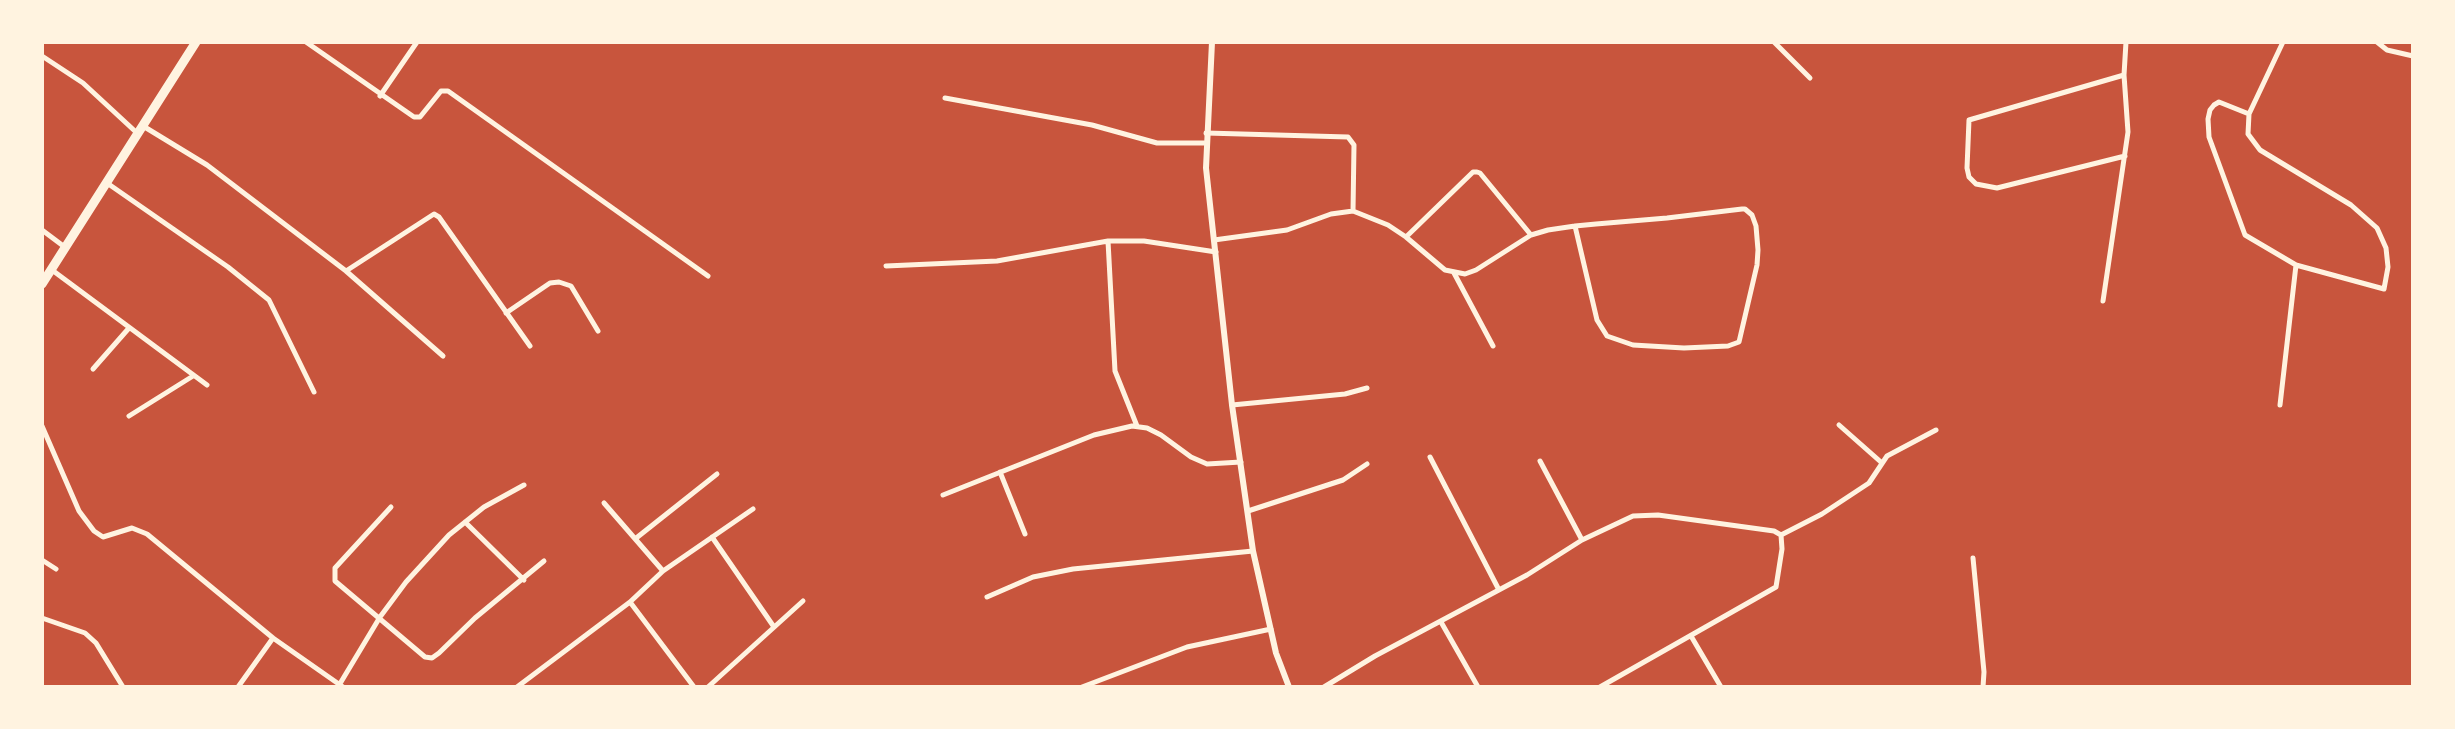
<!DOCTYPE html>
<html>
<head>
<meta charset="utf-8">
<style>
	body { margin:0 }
	#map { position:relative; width:2455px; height:729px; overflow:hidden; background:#c8553d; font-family:Signika,sans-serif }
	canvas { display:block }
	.frame { position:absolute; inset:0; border:44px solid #fff3e0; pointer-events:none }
</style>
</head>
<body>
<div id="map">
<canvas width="2455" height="729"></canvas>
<div class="frame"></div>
</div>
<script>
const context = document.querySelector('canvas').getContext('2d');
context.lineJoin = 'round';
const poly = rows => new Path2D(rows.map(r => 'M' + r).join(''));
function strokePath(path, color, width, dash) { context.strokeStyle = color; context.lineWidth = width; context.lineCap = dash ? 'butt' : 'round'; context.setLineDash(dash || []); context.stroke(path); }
strokePath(poly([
	[306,42,414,117,420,117,441,91,448,91,708,276],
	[1774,42,1810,78],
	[2377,42,2387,50,2413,56],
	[42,56,83,83,137,133],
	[2124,75,1969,120,1967,168,1969,177,1976,184,1997,188,2125,156],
	[380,96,417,42],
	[945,98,1092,125,1157,143,1206,143],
	[2249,114,2219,102,2214,105,2210,110,2208,119,2209,137,2245,235,2296,265,2384,289,2388,267,2386,248,2377,228,2351,205,2260,150,2248,134,2249,114,2283,42],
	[143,126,207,165,346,271,443,356],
	[1206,133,1348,137,1354,145,1353,211],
	[107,183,228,267,269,300,314,392],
	[42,230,66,248],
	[1406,237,1473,172,1477,172,1480,173,1531,235],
	[1214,240,1287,230,1331,214,1353,211,1388,225,1406,237,1445,270,1465,274,1476,270,1531,235,1548,230,1575,226,1596,224,1667,218,1742,209,1745,209,1752,215,1756,226,1758,250,1757,265,1739,342,1728,346,1684,348,1633,345,1607,336,1597,320,1575,226],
	[1108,241,1115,371,1137,426],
	[886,266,997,261,1108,241,1144,241,1216,252],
	[52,270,207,385],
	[346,271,434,214,439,217,530,346],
	[1454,273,1493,346],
	[2103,301,2128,132,2124,75,2126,42],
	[506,313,550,283,559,282,571,286,598,331],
	[93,369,129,328],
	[1232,405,1345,394,1367,388],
	[2280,405,2296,265],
	[129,416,193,376],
	[1839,425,1882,463],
	[42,426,79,511,94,531,103,537,132,528,147,534,273,638,238,687],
	[1430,457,1499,590],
	[1540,461,1582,540],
	[1000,472,1025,534],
	[943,495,1094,435,1132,426,1147,428,1161,435,1191,457,1207,464,1241,462],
	[604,503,663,571],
	[391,507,335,568,335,581,425,657,432,658,439,653,475,618,544,561],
	[1248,511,1343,480,1367,464],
	[465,522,524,580],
	[1781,535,1822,514,1869,483,1887,456,1936,430],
	[712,537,774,627],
	[635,539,717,474],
	[1973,558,1984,672,1983,687],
	[42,560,56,569],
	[987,597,1033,577,1073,569,1253,551],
	[630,602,694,687],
	[42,618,85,633,96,643,123,687],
	[1441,622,1478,687],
	[1691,636,1721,687],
	[273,638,343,687],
	[338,687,380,617,406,582,449,535,484,507,524,485],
	[517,687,630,602,663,571,753,509],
	[708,687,803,601],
	[1082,687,1187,647,1271,629],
	[1324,687,1375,656,1527,575,1582,540,1633,516,1658,515,1774,531,1781,535,1782,549,1776,587,1600,687]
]), '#fff3e0', 5);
strokePath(poly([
	[1212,42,1206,168,1232,405,1253,551,1276,653,1289,687]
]), '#fff3e0', 6);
strokePath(poly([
	[42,284,196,42]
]), '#fff3e0', 9);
</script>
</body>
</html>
